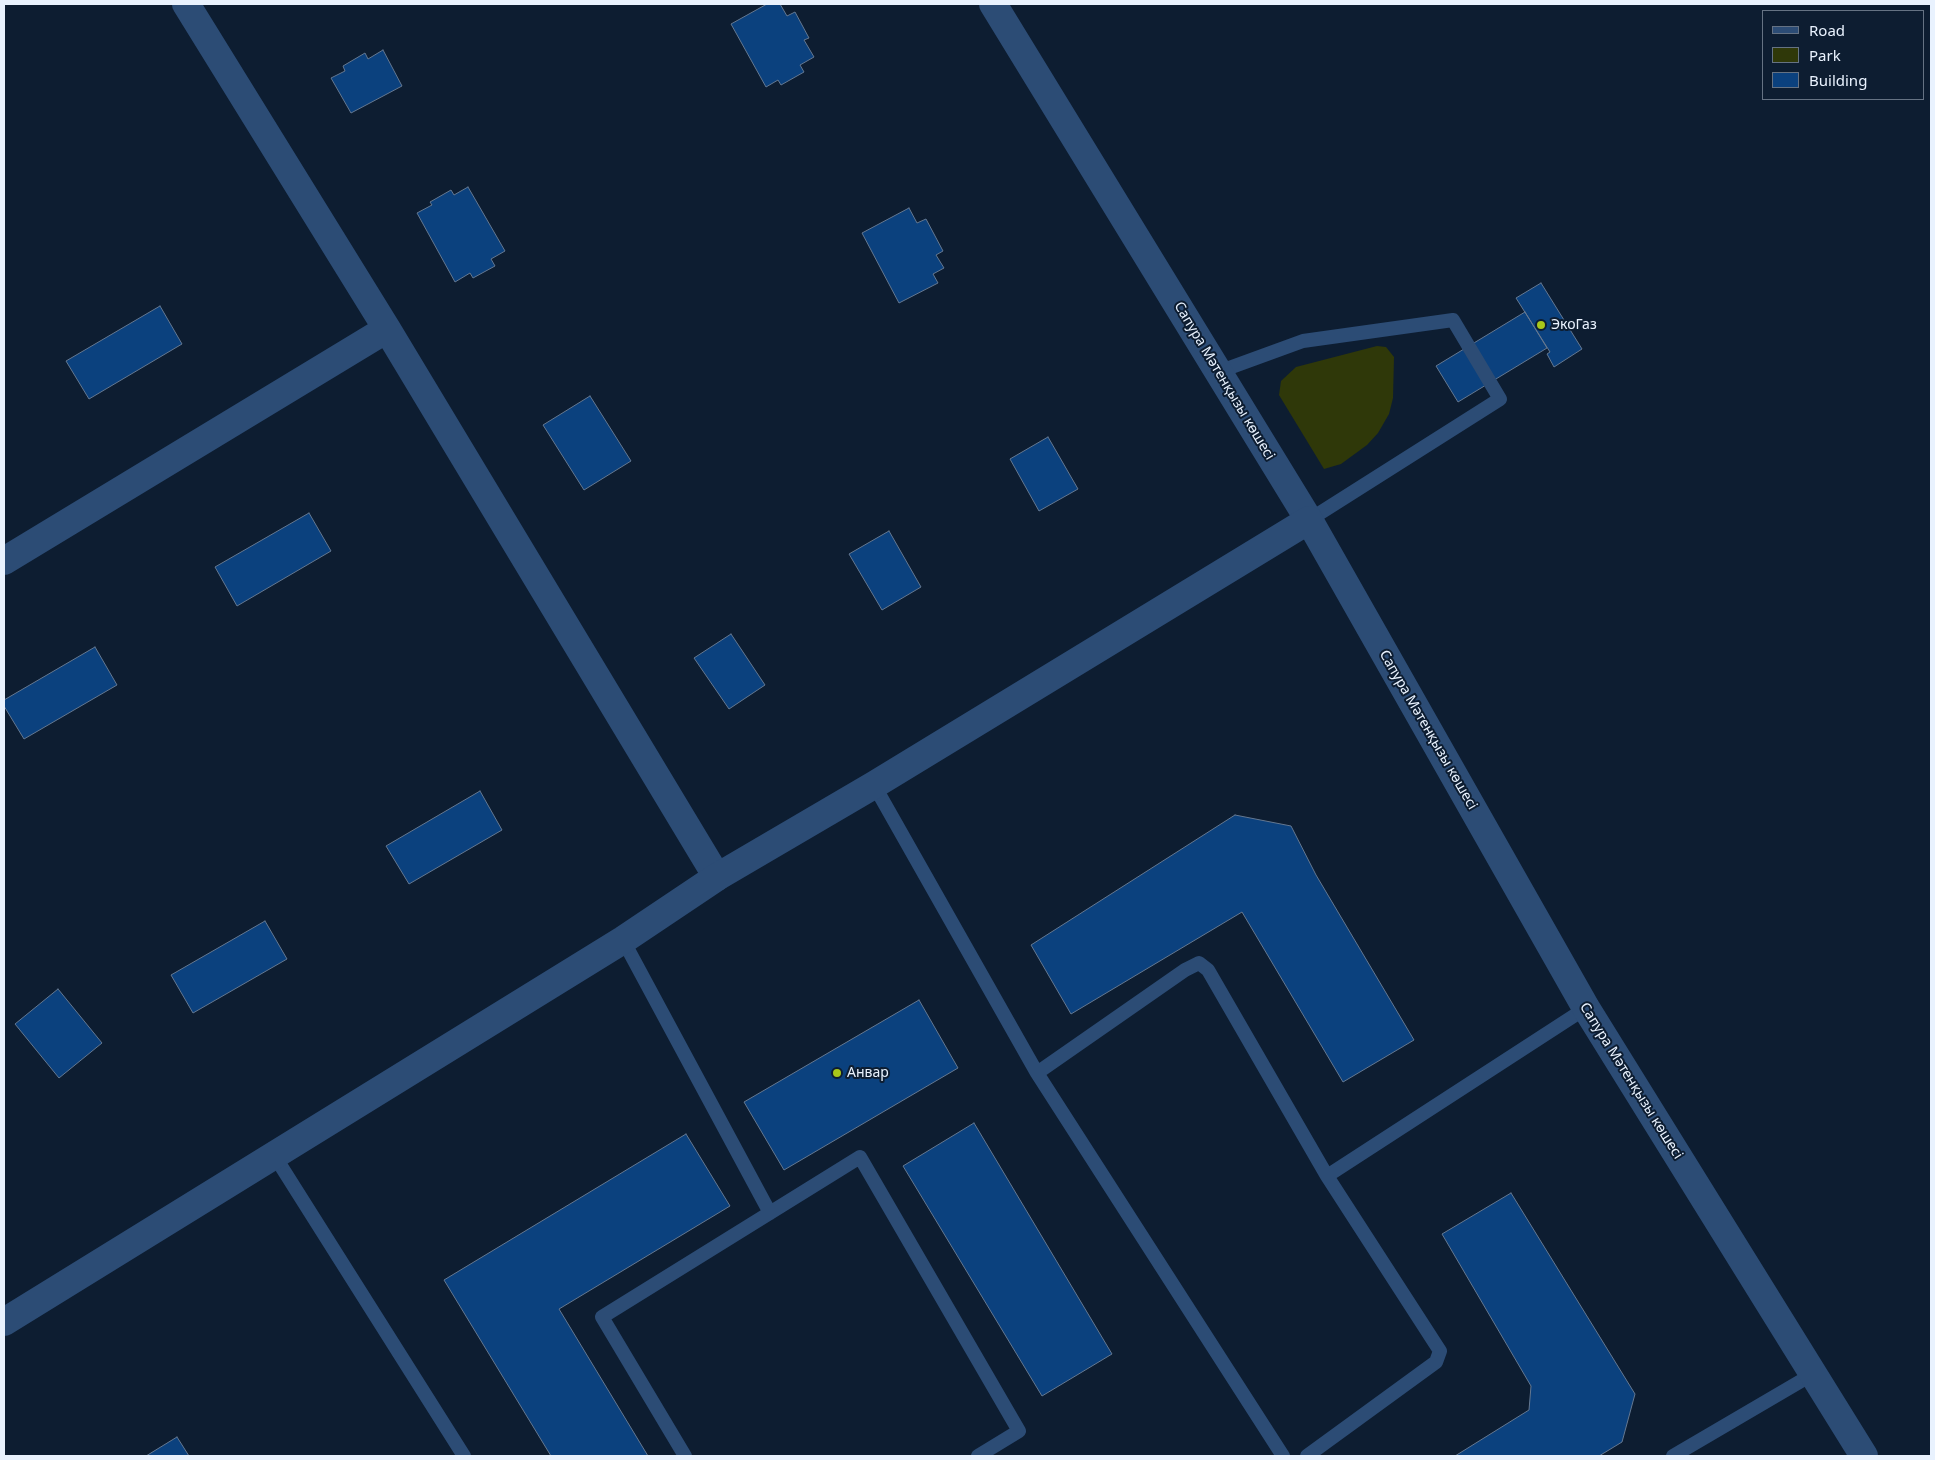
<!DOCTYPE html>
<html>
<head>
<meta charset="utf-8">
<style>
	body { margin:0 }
	#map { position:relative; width:1935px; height:1460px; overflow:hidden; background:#0d1d31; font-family:"Noto Sans",sans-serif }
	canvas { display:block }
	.frame { position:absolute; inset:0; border:5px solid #e9f2fe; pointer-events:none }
	.legend { position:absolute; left:1762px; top:10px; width:162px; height:90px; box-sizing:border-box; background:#0d1d31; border:1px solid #657283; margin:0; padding:6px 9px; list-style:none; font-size:15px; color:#e9f2fe }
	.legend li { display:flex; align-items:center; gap:10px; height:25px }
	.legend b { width:25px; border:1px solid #657283 }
</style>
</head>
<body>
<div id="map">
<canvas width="1935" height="1460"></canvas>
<div class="frame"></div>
<ul class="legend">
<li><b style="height:6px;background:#2c4c75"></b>Road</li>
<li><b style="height:14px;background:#2f3809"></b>Park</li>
<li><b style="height:14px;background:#0b417e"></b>Building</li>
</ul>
</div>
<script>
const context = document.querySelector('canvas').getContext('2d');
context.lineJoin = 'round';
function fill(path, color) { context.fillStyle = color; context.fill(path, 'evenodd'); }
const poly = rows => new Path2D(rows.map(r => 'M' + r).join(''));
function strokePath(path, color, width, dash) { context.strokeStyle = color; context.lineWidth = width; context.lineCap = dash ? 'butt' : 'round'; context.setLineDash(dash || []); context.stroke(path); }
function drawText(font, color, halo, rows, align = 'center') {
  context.font = font + ' "Noto Sans",sans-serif'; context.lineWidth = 4; context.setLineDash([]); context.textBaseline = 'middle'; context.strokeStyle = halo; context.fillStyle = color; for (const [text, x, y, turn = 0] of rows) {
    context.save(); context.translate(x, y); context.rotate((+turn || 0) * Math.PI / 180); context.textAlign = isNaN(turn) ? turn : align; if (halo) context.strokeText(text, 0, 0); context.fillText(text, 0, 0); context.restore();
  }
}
fill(poly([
	[1377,346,1386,347,1394,357,1393,398,1389,414,1378,433,1367,445,1341,464,1324,469,1279,395,1281,381,1296,367]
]), '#2f3809');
const building = poly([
	[767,4,780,4,787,16,795,12,809,38,804,40,814,57,800,65,804,72,781,85,778,80,766,87,731,24,767,4],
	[383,50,402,86,351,113,331,78,345,71,343,66,365,53,368,59,383,50],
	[468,187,505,251,491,259,495,266,473,278,470,273,455,282,417,213,432,205,430,202,451,190,454,195,468,187],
	[909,208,917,223,926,219,943,251,936,255,944,268,933,274,938,283,899,303,862,233,909,208],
	[1541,283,1582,349,1554,367,1547,354,1550,352,1516,298,1541,283],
	[160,306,182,344,89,399,66,361,160,306],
	[1525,312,1547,348,1458,402,1436,366,1525,312],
	[590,396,631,461,584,490,543,425,590,396],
	[1048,437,1078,489,1039,511,1010,459,1048,437],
	[309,513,331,551,237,606,215,567,309,513],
	[889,531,921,587,882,610,849,554,889,531],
	[731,634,765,685,729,709,694,658,731,634],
	[95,647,117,685,24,739,4,706,4,700,95,647],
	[480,791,502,830,409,884,386,846,480,791],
	[1235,815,1291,826,1316,875,1414,1040,1343,1082,1242,912,1071,1014,1031,945,1235,815],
	[265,921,287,959,193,1013,171,975,265,921],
	[58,989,102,1043,59,1078,15,1024,58,989],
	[919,1000,958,1068,784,1170,744,1102,919,1000],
	[974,1123,1112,1354,1042,1396,903,1166,974,1123],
	[686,1134,730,1206,559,1309,648,1456,551,1456,444,1280,686,1134],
	[1511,1193,1635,1394,1622,1442,1599,1456,1455,1456,1529,1410,1531,1386,1442,1234,1511,1193],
	[177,1437,189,1456,146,1456,177,1437]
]);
fill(building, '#0b417e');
strokePath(building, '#647891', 1);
strokePath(poly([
	[1218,372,1303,341,1453,320,1500,399,1309,520],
	[874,785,1037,1073,1283,1456],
	[623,940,770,1213],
	[1037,1073,1185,970,1199,963,1208,970,1327,1176,1440,1351,1436,1362,1307,1456],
	[274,1155,464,1456],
	[1327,1176,1586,1008],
	[685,1456,602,1317,860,1157,1019,1431,978,1456],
	[1673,1456,1813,1374]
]), '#2c4c75', 14);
strokePath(poly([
	[186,4,387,329,717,877],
	[993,4,1309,520],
	[4,561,387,329]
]), '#2c4c75', 28);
strokePath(poly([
	[4,1322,623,940,717,877,874,785,1309,520,1586,1008,1864,1456]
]), '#2c4c75', 28);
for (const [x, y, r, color] of [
	[1541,325,5,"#a9c71a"],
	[837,1073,5,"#a9c71a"]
]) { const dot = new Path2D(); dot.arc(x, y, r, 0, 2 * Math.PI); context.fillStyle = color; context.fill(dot); strokePath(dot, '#0d1d31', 2); }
drawText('14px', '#e9f2fe', '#0d1d31', [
	["ЭкоГаз",1551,325],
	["Анвар",847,1073]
], 'left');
drawText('14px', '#e9f2fe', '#0d1d31', [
	["Сапура Мәтенқызы көшесі",1224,381,59],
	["Сапура Мәтенқызы көшесі",1428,730,60],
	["Сапура Мәтенқызы көшесі",1631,1081,58]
]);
</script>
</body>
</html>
